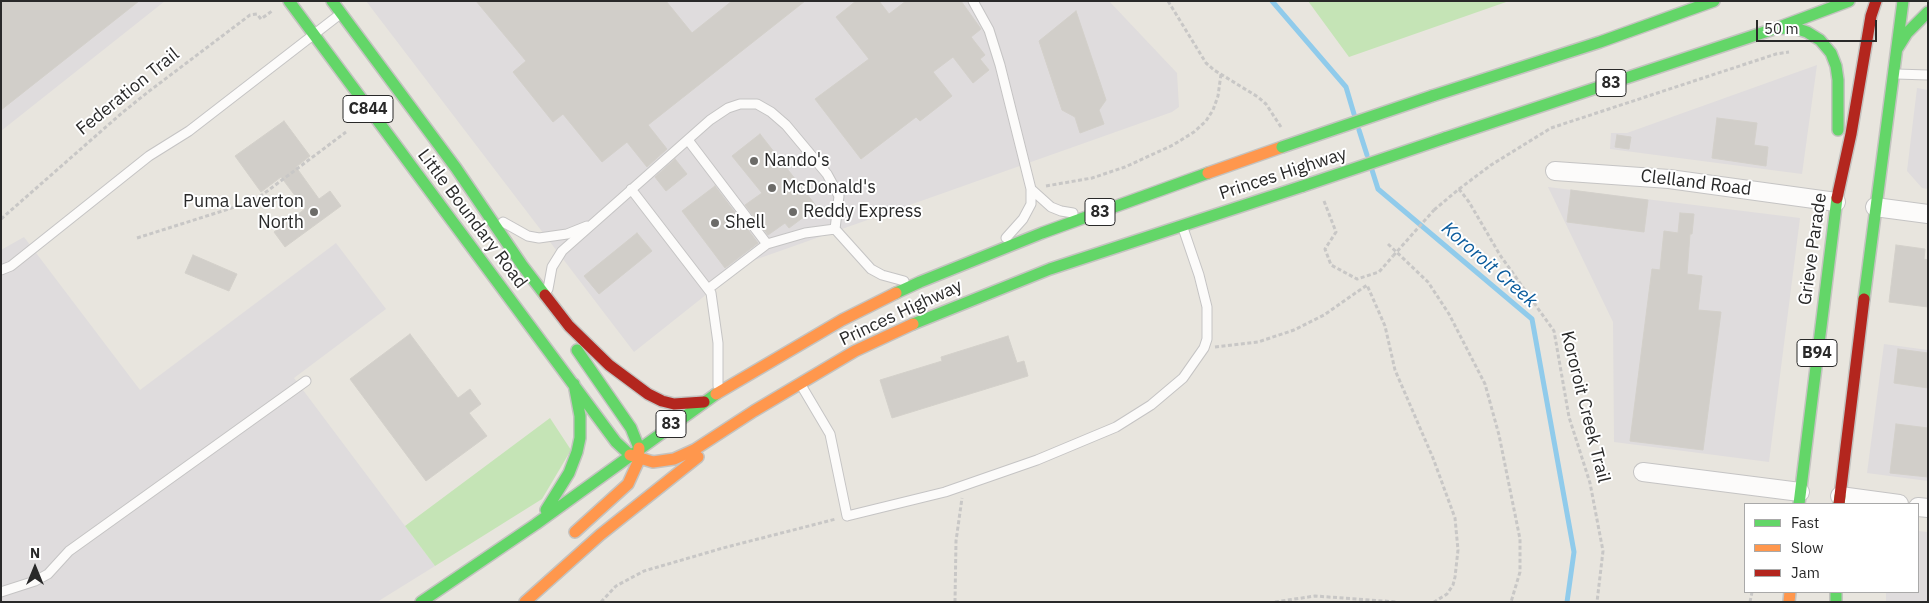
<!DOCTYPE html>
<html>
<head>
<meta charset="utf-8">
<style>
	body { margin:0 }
	#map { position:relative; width:1929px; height:603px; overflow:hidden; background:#e8e5de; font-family:"IBM Plex Sans",sans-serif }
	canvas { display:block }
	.frame { position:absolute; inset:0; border:2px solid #292929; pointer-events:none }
	.legend { position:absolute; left:1744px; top:503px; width:175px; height:90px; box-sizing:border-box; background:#fff; border:1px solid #a9a9a9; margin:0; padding:6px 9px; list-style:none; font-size:15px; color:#292929 }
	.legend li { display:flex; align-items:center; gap:10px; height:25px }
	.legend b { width:25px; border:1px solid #a9a9a9 }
	.north { position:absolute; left:10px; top:543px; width:50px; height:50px; -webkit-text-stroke:4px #fff; paint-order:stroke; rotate:0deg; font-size:14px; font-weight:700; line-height:20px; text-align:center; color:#292929 }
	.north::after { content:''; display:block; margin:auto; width:18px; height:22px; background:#292929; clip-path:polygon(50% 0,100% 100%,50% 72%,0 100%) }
	.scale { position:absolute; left:1756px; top:20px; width:121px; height:22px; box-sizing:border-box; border:2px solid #292929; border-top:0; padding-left:6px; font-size:15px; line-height:18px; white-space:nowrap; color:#292929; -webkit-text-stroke:4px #fff; paint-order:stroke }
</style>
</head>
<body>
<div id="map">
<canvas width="1929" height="603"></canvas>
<div class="frame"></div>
<ul class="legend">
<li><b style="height:6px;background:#63d668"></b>Fast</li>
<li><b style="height:6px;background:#ff974d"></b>Slow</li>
<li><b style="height:6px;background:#b3261e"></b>Jam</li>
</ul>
<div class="north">N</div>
<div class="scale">50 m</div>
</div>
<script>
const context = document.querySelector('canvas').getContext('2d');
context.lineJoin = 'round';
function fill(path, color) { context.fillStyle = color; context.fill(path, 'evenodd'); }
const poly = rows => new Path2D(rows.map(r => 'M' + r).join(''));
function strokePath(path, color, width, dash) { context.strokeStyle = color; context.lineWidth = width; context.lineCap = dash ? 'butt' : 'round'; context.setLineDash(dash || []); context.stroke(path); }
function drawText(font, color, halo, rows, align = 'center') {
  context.font = font + ' "IBM Plex Sans",sans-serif'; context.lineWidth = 4; context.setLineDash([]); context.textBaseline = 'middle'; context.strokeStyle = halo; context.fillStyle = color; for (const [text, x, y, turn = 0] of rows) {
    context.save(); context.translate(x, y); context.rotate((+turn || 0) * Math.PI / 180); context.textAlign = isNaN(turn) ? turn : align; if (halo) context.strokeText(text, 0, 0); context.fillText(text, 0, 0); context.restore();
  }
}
fill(poly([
	[1,1,165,1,1,131],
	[366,1,1109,1,1177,73,1179,107,1172,112,746,263,634,352],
	[1817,65,1802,174,1610,149,1611,133,1627,133],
	[1917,88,1928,90,1928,189,1922,188,1907,171],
	[1548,187,1800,218,1769,462,1614,442,1613,322],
	[24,237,140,390,336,243,386,309,294,378,435,566,377,602,1,602,1,250],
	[1884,344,1928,350,1928,481,1867,473],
	[1918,531,1928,532,1928,602,1886,602,1886,592,1918,592]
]), '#dfdcdd');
fill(poly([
	[1308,1,1509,1,1349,57],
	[550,418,571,450,542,499,435,566,405,526]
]), '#c5e4b6');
strokePath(poly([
	[1272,1,1346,87,1354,114],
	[1359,130,1367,155],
	[1372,170,1378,189,1532,319,1574,552,1567,602]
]), '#90cbeb', 5);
const building = poly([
	[1,1,139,1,1,110,1,1],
	[476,1,666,1,692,33,732,1,805,1,648,125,667,149,647,167,627,142,602,162,563,114,553,122,513,72,526,61,476,1],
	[856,1,879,1,889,14,906,1,961,1,981,29,971,37,985,55,980,59,989,70,973,83,953,57,933,72,952,96,920,121,916,117,861,159,815,99,869,59,836,17,856,1],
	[1076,11,1106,100,1099,110,1104,124,1080,133,1075,117,1062,110,1039,41,1076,11],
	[1717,118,1757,123,1754,145,1768,147,1766,166,1712,158,1717,118],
	[284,121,310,156,296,167,319,199,330,191,341,206,285,247,274,232,305,209,281,177,261,192,235,156,284,121],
	[760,134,817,207,789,228,785,223,768,235,745,205,762,193,732,156,760,134],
	[1617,135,1631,137,1629,149,1615,147,1617,135],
	[675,159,687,174,666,191,655,177,675,159],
	[715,186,758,243,725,268,682,211,715,186],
	[1571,190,1648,200,1644,232,1567,222,1571,190],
	[1680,213,1694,214,1692,234,1690,234,1687,274,1702,276,1698,310,1721,312,1703,450,1630,441,1652,269,1660,270,1664,231,1678,233,1680,213],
	[637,233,652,251,599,294,584,276,637,233],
	[1896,245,1925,249,1924,259,1928,260,1928,307,1889,302,1896,245],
	[193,255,237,274,229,291,185,273,193,255],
	[410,334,458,398,470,389,481,404,469,413,487,436,426,481,350,379,410,334],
	[1008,336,1017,363,1024,361,1028,376,892,418,880,380,942,361,941,357,1008,336],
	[1898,349,1928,353,1928,388,1894,383,1898,349],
	[1896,424,1928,428,1928,477,1890,473,1896,424]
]);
fill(building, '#d1cec9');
strokePath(building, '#d3d0ca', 1);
const lane = poly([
	[973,1,989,30,1000,65,1031,189,1031,204,1023,219,1006,238],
	[1896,74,1928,75],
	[688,140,767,244],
	[631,189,711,293,718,343,718,386],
	[1031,189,1051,207,1061,211,1073,213],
	[503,222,528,236,539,238,567,234,587,226],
	[1,270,11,266,149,156,189,131,339,15],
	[548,289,552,267,562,251,710,120,728,108,740,104,757,104,771,112,786,125,827,174,839,196,835,229,871,269,882,275,904,281],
	[708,289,767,244,805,233,835,229],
	[801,385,830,434,847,516,945,492,1037,460,1116,427,1151,405,1183,378,1204,348,1207,339,1207,307,1199,275,1183,228],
	[1,592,35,581,48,574,69,551,306,381]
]);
const street = poly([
	[1555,171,1669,179,1836,202],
	[1875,207,1928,214],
	[1643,472,1800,492],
	[1840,496,1899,504],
	[1918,507,1928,508]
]);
const fast = poly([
	[289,1,616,442,630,455],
	[332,1,456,168,522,265,545,295],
	[1777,28,1798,29,1807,32,1820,40,1831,53,1836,66,1838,80,1838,130],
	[1897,49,1907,33,1928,12],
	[1432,96,1600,42,1714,1],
	[1445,138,1777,28,1849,1],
	[896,293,920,282,1042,233,1208,173],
	[1864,299,1903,1],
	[913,324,1050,269,1303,186],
	[577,350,631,428,639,448],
	[1799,504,1837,198],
	[1839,504,1840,496],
	[546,510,569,473,577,452,580,438,580,416,574,384],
	[1836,592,1836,602],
	[421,602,536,524,716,394]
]);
const slow = poly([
	[1208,173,1282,147],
	[716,394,842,320,896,293],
	[630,455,653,462,674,459,694,450,754,411,855,351,913,324],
	[575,532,628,484,638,462,639,448],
	[525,602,600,535,698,457],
	[1789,602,1790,592]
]);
const jam = poly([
	[1837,198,1851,134,1871,16,1876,1],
	[545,295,569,326,609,365,648,394,662,401,674,404,704,402],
	[1839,504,1864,299]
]);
strokePath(lane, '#c5c4c4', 11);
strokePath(street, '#c5c4c4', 20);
strokePath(fast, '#c4c3c0', 14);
strokePath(slow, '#c4c3c0', 14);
strokePath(jam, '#c4c3c0', 14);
strokePath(poly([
	[1168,1,1206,63,1214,70,1258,97,1266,104,1281,127],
	[1046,186,1092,178,1125,167,1173,145,1194,132,1206,121,1213,110,1218,96,1221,74],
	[1459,189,1491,165,1551,128,1776,54,1789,52],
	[1324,201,1336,232,1325,249,1331,265,1357,279,1379,272,1393,256],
	[1434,210,1459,189,1469,202,1500,255,1554,331,1569,417,1590,483,1603,551,1597,602],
	[1,219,123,112,148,92,250,15,257,14,261,19,272,11],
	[137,238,254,201,346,132],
	[1388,244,1428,282,1449,314,1485,384,1499,435,1520,539,1520,572,1511,602],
	[1215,347,1258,342,1294,330,1324,315,1367,285,1385,326,1395,370,1433,458,1455,518,1458,550,1455,577,1453,585,1447,594,1434,602],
	[601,602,616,586,644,571,723,548,836,519],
	[955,602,956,541,962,498],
	[1275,602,1315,596,1397,602],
	[1750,602,1752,592]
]), '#c8c7c6', 3, [4, 2.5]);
strokePath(lane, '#fcfbfa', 9);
strokePath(street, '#fcfbfa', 18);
strokePath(fast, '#63d668', 11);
strokePath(slow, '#ff974d', 11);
strokePath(jam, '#b3261e', 11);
const fastBridge = poly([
	[1282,147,1432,96],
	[1303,186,1445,138]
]);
strokePath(fastBridge, '#c4c3c0', 14, []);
strokePath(poly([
	[1393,256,1434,210]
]), '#c8c7c6', 3, [4, 2.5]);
strokePath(fastBridge, '#63d668', 11);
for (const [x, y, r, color] of [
	[754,161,5,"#6c6b68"],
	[772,188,5,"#6c6b68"],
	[314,212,5,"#6c6b68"],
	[793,212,5,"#6c6b68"],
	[715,223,5,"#6c6b68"]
]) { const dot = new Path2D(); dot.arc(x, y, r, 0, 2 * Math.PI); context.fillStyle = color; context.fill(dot); strokePath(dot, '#fff', 2); }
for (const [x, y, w] of [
	[1611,83,30],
	[368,109,50],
	[1100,212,30],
	[1817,353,40],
	[671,424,30]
]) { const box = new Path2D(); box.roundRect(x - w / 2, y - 13.5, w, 27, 4); context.fillStyle = '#fff'; context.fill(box); strokePath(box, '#292929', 1); }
drawText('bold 16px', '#292929', null, [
	["83",1611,83],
	["C844",368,109],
	["83",1100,212],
	["B94",1817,353],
	["83",671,424]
]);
drawText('18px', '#292929', '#fff', [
	["Federation Trail",128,92,-39],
	["Princes Highway",1283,174,-18],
	["Clelland Road",1696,183,7],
	["Little Boundary Road",472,219,53],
	["Grieve Parade",1813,249,-82],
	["Princes Highway",901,313,-25],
	["Kororoit Creek Trail",1585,407,76]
]);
drawText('18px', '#292929', '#fff', [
	["Nando's",764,161],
	["McDonald's",782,188],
	["Puma Laverton",304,202,"right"],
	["North",304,223,"right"],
	["Reddy Express",803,212],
	["Shell",725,223]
], 'left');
drawText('italic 19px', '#0a5b9c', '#fff', [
	["Kororoit Creek",1489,265,41]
]);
</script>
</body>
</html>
